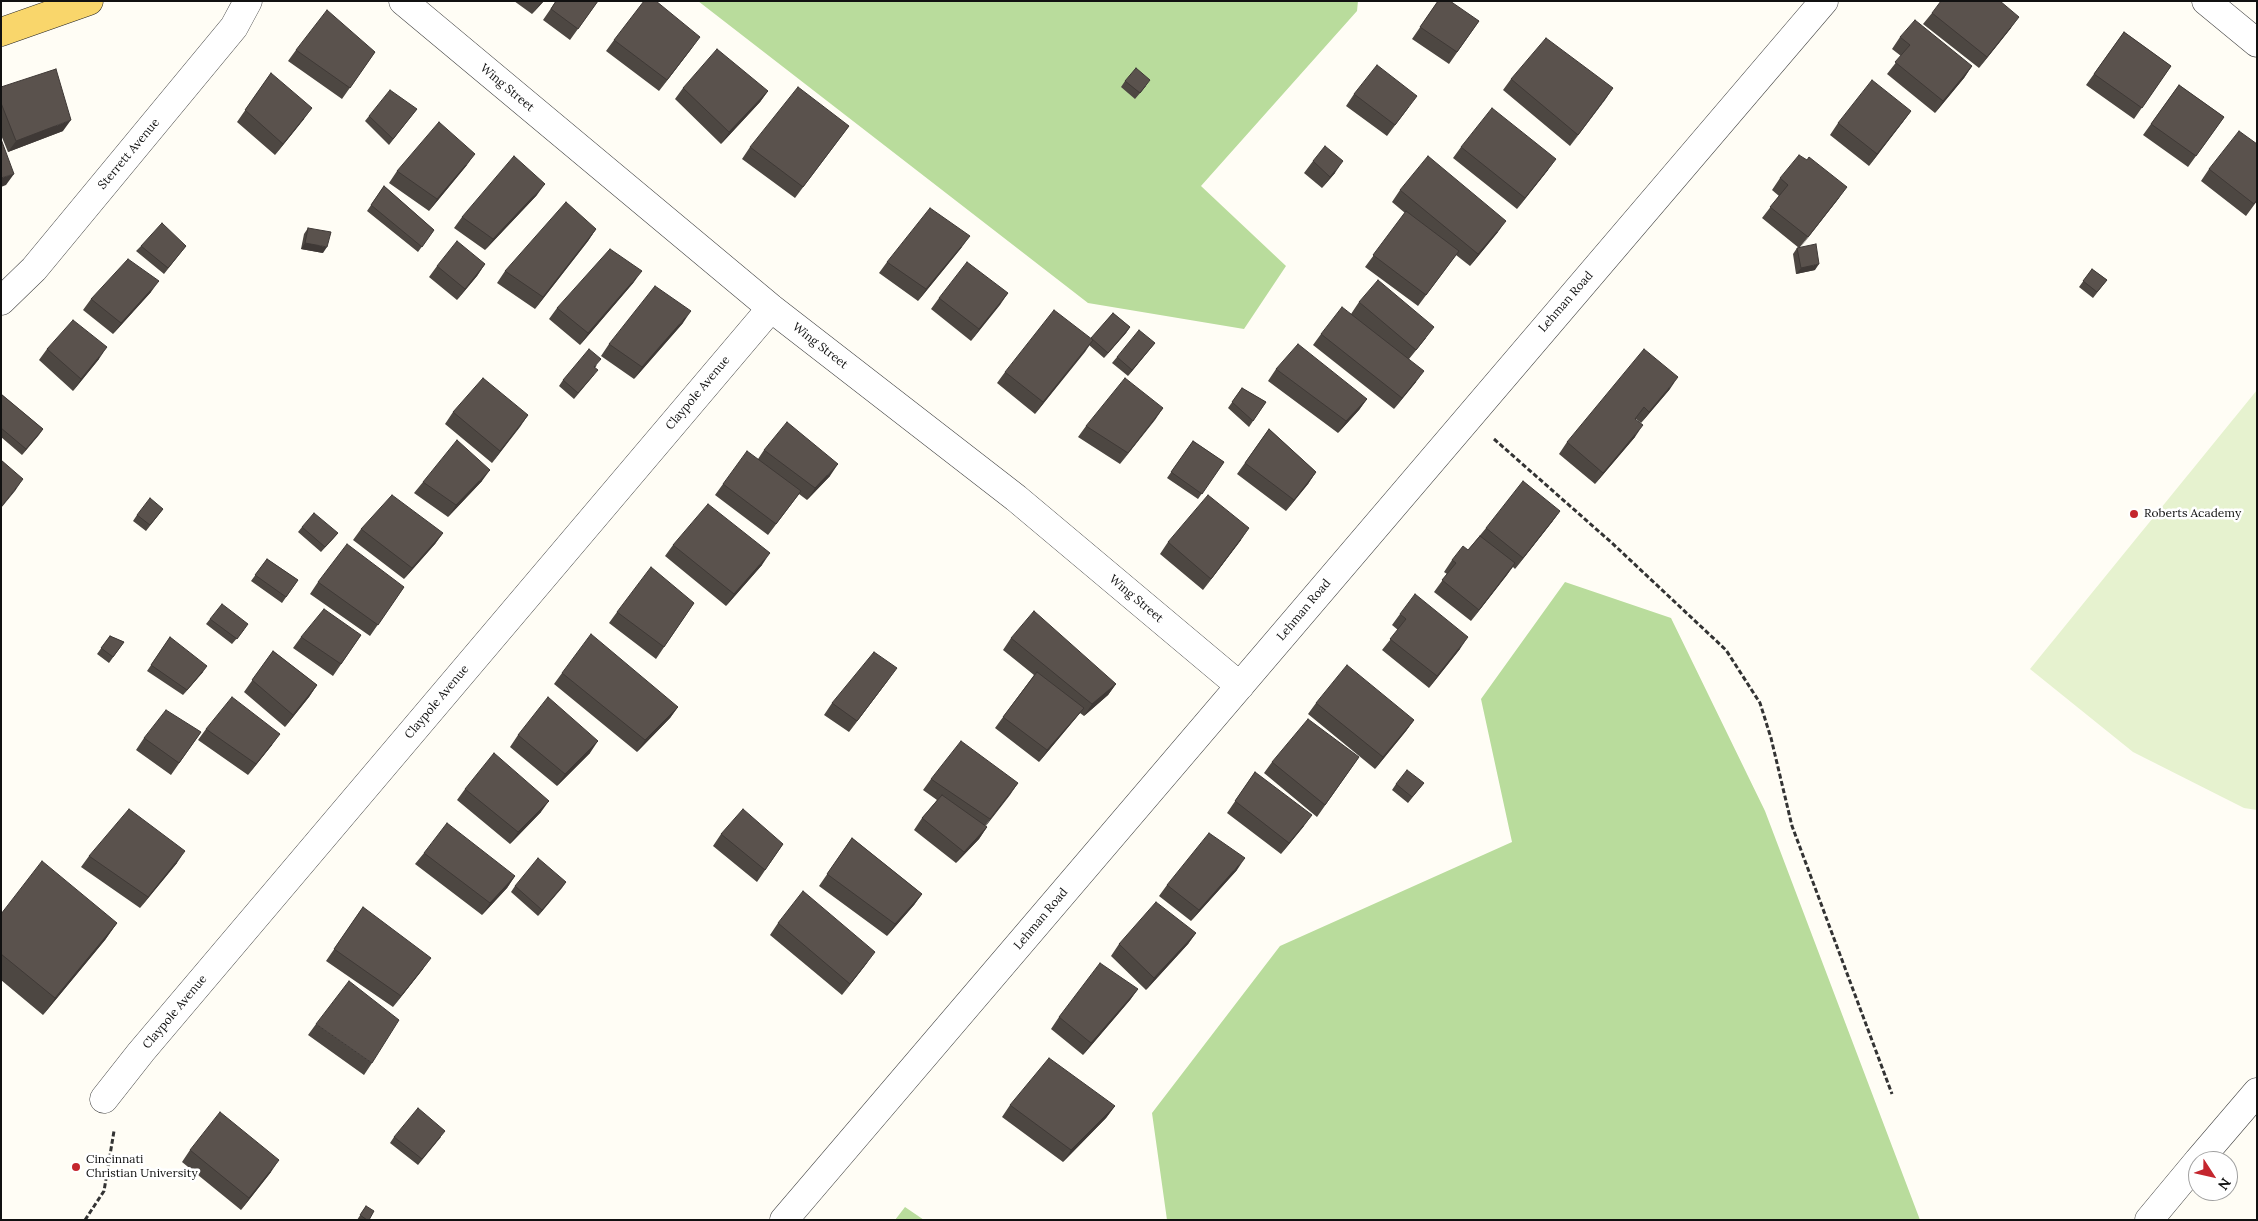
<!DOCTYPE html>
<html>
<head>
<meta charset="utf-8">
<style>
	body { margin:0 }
	#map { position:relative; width:2258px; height:1221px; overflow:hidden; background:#fffdf5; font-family:Lora,serif }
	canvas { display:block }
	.frame { position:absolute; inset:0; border:2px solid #111; pointer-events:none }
	.north { position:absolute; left:2188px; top:1151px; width:50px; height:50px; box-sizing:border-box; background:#fff; border:1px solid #a0a0a0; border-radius:50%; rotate:125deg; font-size:14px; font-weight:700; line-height:20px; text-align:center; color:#111 }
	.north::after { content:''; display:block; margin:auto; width:18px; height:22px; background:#c4262e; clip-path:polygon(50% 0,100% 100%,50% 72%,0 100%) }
</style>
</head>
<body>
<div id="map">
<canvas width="2258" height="1221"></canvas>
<div class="frame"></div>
<div class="north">N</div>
</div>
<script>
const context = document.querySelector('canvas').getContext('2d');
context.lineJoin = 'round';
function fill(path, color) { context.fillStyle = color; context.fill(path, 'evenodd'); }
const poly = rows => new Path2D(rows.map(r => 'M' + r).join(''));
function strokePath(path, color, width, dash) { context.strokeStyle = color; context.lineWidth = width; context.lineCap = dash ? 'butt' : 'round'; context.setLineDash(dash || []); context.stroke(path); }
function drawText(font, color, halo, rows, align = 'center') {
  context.font = font + ' Lora,serif'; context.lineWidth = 5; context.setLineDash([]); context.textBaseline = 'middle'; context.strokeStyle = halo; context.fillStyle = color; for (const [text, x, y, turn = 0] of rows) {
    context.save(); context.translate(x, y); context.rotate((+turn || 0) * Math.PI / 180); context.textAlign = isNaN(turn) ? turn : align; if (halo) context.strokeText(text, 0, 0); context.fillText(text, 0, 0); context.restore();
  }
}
fill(poly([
	[698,1,1358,1,1357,11,1201,186,1286,266,1244,329,1088,303],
	[1565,582,1671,618,1765,811,1920,1220,1167,1220,1152,1113,1280,946,1512,842,1481,699],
	[905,1207,924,1220,895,1220]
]), '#b9dc9c');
fill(poly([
	[2257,390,2257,810,2244,808,2133,752,2030,669]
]), '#e6f2cf');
const minor = poly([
	[403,1,771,308,1016,498,1240,686],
	[2206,1,2257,43],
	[1,301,34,269,234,27,248,1],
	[104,1099,141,1052,771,308],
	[2198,1161,2257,1092],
	[784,1220,1824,1],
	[2149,1220,2198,1161]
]);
const major = poly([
	[1,32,89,1]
]);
strokePath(minor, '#444', 29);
strokePath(major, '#222', 29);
strokePath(poly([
	[1494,439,1612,543,1726,650,1760,703,1771,738,1792,826,1892,1094],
	[85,1220,104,1191,114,1131]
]), '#333', 3, [5, 2.5]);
strokePath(minor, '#fff', 28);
strokePath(major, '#f9d66b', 28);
fill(poly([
	[514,1,544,1,532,14],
	[556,1,598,1,570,40,543,20],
	[1438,1,1479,21,1449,64,1412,39],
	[1932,13,2011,28,1979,68,1923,24],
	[2124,32,2171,66,2134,119,2086,85],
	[1900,37,1972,66,1964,78,1935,113,1887,74,1901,56,1892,49],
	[614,40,692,48,659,91,606,51],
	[296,50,375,52,342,99,288,61],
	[271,73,304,119,275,155,237,122],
	[1511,79,1613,88,1570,146,1503,90],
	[1125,81,1146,86,1135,99,1121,87],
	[2179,85,2224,117,2188,167,2143,135],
	[1,87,63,131,8,152,1,135],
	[683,88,768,91,760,102,721,144,675,99],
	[1354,94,1409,107,1387,136,1346,106],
	[417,109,389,145,365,121,369,116],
	[1911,111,1869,166,1830,135,1838,123],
	[849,126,795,198,742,159,750,147],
	[2257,144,2257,201,2246,216,2201,181,2209,169],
	[1461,147,1548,170,1517,209,1453,158],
	[1313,161,1335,173,1322,188,1304,173],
	[467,165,429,211,389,183,397,171],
	[1780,178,1839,198,1800,247,1815,270,1796,274,1793,254,1797,248,1799,248,1762,218,1779,196,1772,190],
	[384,186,434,230,418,252,367,211],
	[1400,190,1498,232,1470,266,1456,255,1418,306,1365,267,1405,213,1392,202],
	[537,195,485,250,454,228,462,217],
	[308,228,323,253,301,249,304,234],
	[596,229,588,241,535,309,497,283,505,271],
	[141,246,186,246,164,274,136,251],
	[962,247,918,301,879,273,887,262],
	[485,264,477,276,457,300,429,277,437,266],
	[2092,269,2107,280,2093,298,2079,287],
	[634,282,580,345,549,319,557,308],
	[151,292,113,334,83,310,91,299],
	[1008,293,971,341,931,309,939,298],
	[1359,302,1426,338,1409,359,1416,382,1394,409,1313,345,1321,334,1351,314],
	[1113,313,1130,327,1126,333,1104,358,1089,345,1035,414,997,383,1005,372,1091,339],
	[683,323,634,379,601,356,609,344],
	[1155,343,1128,376,1112,363,1117,357],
	[47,349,99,359,73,391,39,360],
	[597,365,595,368,594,375,574,399,559,386,563,380],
	[1276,369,1367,399,1359,410,1338,433,1268,381],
	[1242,388,1266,402,1249,427,1228,408],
	[1670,389,1641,423,1636,419,1635,437,1595,484,1559,454,1567,442],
	[1,394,43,429,22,455,1,437],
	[1163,408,1120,464,1078,437,1086,426],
	[453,412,528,415,492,463,445,424],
	[1269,429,1316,472,1308,484,1286,511,1237,474],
	[1193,441,1224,462,1198,499,1167,478],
	[764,450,830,476,807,500,799,494,768,535,715,495,723,484,758,459],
	[482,481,448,517,414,493,423,482],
	[163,509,146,531,133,521,137,515],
	[1560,511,1552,522,1515,569,1513,567,1471,621,1434,592,1447,574,1444,572,1452,560,1468,550,1486,528],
	[302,527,338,533,333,539,321,552,298,532],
	[361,529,443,533,435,544,404,579,353,540],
	[1241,540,1203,590,1160,554,1168,542],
	[673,545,762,565,726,606,665,556],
	[267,559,298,580,282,603,251,581],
	[318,582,404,587,370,636,310,594],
	[694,603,656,659,609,623,617,612],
	[1400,614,1460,649,1429,688,1382,650,1398,630,1392,625],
	[210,619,244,630,232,644,206,624],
	[361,635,333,676,293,648,301,637],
	[110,636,124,642,109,663,97,654],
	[170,637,203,672,183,695,147,671],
	[1011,638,1116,684,1108,695,1084,716,1080,713,1075,719,1039,762,995,728,1034,675,1003,650],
	[273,651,317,685,309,697,285,727,244,692],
	[562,673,678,707,670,718,637,752,554,684],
	[889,679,849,732,824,715,832,703],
	[1316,703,1414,720,1406,731,1375,769,1308,714],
	[206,729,272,745,248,775,198,740],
	[201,732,171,775,136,750,144,738],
	[518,735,590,753,557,786,510,747],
	[1359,757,1317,817,1264,773,1272,762],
	[1255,772,1304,826,1281,854,1227,813],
	[931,779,1018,783,985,826,987,827,979,839,956,863,914,830,922,818,937,800,923,790],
	[1424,783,1408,803,1392,790,1396,784],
	[465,789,541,812,510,844,457,800],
	[721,834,783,844,757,882,713,846],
	[852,838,922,894,914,905,887,936,819,886],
	[424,853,515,876,507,888,482,915,415,864],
	[89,856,177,863,140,908,81,867],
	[1237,870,1191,921,1159,896,1167,885],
	[566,882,538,916,511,892,515,886],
	[363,907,423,969,393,1007,326,961],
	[1,914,117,923,105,940,43,1015,1,980],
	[778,923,867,963,842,995,770,935],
	[1196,933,1188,944,1146,990,1111,956,1119,944],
	[1138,989,1130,1000,1083,1055,1051,1029,1059,1017],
	[316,1024,372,1063,364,1075,308,1035],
	[1010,1105,1115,1106,1106,1118,1063,1162,1002,1117],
	[394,1137,441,1137,418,1165,390,1143],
	[190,1150,271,1172,241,1210,182,1162],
	[366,1206,369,1220,357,1220]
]), '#4d4742');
fill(poly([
	[542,1,544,1,532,14],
	[2019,17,2011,28,1979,68,1987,57],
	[700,37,692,48,659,91,667,80],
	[1972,66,1964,78,1935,113,1943,101],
	[1613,88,1605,100,1570,146,1578,135],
	[768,91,760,102,721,144,729,132],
	[312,108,304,119,275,155,283,144],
	[1911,111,1903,122,1869,166,1877,154],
	[71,120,63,131,8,152,16,141],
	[475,154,467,165,429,211,437,199],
	[1556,159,1548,170,1517,209,1525,198],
	[1343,161,1335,173,1322,188,1330,177],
	[14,174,6,185,1,187,1,178],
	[545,184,537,195,485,250,493,239],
	[1847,187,1839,198,1800,248,1808,237],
	[1506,221,1498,232,1470,266,1478,254],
	[596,229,588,241,535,309,543,297],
	[970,236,962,247,918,301,926,289],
	[305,243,327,247,323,253,301,249],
	[485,264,477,276,457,300,465,289],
	[1819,264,1815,270,1796,274,1801,268],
	[642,271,634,282,580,345,588,333],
	[159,281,151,292,113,334,121,323],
	[1008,293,1000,305,971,341,979,329],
	[691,311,683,323,634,379,642,367],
	[1130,327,1126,333,1104,358,1108,353],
	[1093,340,1085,352,1035,414,1043,402],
	[1155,343,1151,348,1128,376,1132,370],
	[107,347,99,359,73,391,81,379],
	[1424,371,1416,382,1394,409,1402,398],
	[1678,377,1670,389,1641,423,1649,412],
	[1367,399,1359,410,1338,433,1346,421],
	[1163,408,1155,420,1120,464,1128,453],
	[528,415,520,427,492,463,500,451],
	[1643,425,1635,437,1595,484,1603,473],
	[43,429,39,435,22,455,26,449],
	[838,464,830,476,807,500,815,488],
	[490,470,482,481,448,517,456,505],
	[1316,472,1308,484,1286,511,1294,500],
	[23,479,15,491,1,508,1,507],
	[1560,511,1552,522,1515,569,1523,558],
	[1249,528,1241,540,1203,590,1211,579],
	[443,533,435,544,404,579,412,568],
	[770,553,762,565,726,606,734,594],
	[1515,563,1507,575,1471,621,1479,610],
	[1468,637,1460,649,1429,688,1437,676],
	[207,666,203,672,183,695,187,690],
	[897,668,889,679,849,732,857,721],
	[1116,684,1108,695,1084,716,1092,704],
	[317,685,309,697,285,727,293,715],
	[678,707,670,718,637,752,645,740],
	[1084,708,1075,719,1039,762,1047,750],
	[1414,720,1406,731,1375,769,1383,757],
	[280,734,272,745,248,775,256,764],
	[598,741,590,753,557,786,565,774],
	[1018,783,1010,795,982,831,990,819],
	[549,801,541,812,510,844,518,832],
	[1312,815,1304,826,1281,854,1289,843],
	[987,827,979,839,956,863,964,852],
	[185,851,177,863,140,908,148,897],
	[1245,858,1237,870,1191,921,1199,910],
	[515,876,507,888,482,915,490,903],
	[566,882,562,888,538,916,542,910],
	[922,894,914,905,887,936,895,924],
	[117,923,105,940,43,1015,55,998],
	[1196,933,1188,944,1146,990,1154,978],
	[875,952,867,963,842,995,850,984],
	[431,958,423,969,393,1007,401,996],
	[1138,989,1130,1000,1083,1055,1091,1043],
	[1115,1106,1106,1118,1063,1162,1071,1150],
	[279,1160,271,1172,241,1210,249,1198]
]), '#3f3936');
const building = poly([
	[556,1,598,1,578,29,551,9,556,1],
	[644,1,656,1,700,37,667,80,614,40,644,1],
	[1438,1,1450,1,1479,21,1457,52,1420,27,1438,1],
	[1941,1,2000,1,2019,17,1987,57,1932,13,1941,1],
	[327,10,375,52,350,88,296,50,327,10],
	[1915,20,1972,66,1943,101,1895,62,1910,45,1900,37,1915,20],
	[2124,32,2171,66,2142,108,2094,74,2124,32],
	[1546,38,1613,88,1578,135,1511,79,1546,38],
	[717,49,768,91,729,132,683,88,717,49],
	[1377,65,1417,96,1395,125,1354,94,1377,65],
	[1136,68,1150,80,1140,93,1125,81,1136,68],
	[56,69,71,120,16,141,1,103,1,87,56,69],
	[271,73,312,108,283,144,245,110,271,73],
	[1872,80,1911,111,1877,154,1838,123,1872,80],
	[2179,85,2224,117,2196,156,2151,124,2179,85],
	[798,87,849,126,803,187,750,147,798,87],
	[390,90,417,109,393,139,369,116,390,90],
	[1492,108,1556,159,1525,198,1461,147,1492,108],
	[439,122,475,154,437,199,397,171,439,122],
	[2239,131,2257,144,2257,200,2254,204,2209,169,2239,131],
	[1,139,14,174,1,178,1,139],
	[1325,146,1343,161,1330,177,1313,161,1325,146],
	[1799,155,1807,160,1809,157,1847,187,1808,237,1770,207,1788,185,1780,178,1799,155],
	[514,156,545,184,493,239,462,217,514,156],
	[1428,156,1506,221,1478,254,1400,190,1428,156],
	[384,186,434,230,422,247,371,205,384,186],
	[566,202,596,229,543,297,505,271,566,202],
	[930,208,970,236,926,289,887,262,930,208],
	[1406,211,1459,251,1426,295,1373,255,1406,211],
	[162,223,186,246,168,268,141,246,162,223],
	[308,228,331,232,327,247,305,243,308,228],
	[457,241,485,264,465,289,437,266,457,241],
	[1816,244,1819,264,1801,268,1797,248,1816,244],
	[610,249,642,271,588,333,557,308,610,249],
	[128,259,159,281,121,323,91,299,128,259],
	[967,262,1008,293,979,329,939,298,967,262],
	[2092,269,2107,280,2097,292,2083,281,2092,269],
	[1378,280,1434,327,1416,350,1359,302,1378,280],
	[655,286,691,311,642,367,609,344,655,286],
	[1342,307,1424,371,1402,398,1321,334,1342,307],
	[1054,310,1093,340,1043,402,1005,372,1054,310],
	[1113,313,1130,327,1108,353,1091,338,1113,313],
	[73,320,107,347,81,379,47,349,73,320],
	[1139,330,1155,343,1132,370,1117,357,1139,330],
	[1298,344,1367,399,1346,421,1276,369,1298,344],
	[589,349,601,359,594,367,598,370,578,393,563,380,589,349],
	[1644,349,1678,377,1649,412,1644,407,1635,419,1643,425,1603,473,1567,442,1644,349],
	[483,378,528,415,500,451,453,412,483,378],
	[1125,378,1163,408,1128,453,1086,426,1125,378],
	[1242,388,1266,402,1253,421,1232,402,1242,388],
	[1,394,43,429,26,449,1,428,1,394],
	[787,422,838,464,815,488,764,450,787,422],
	[1269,429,1316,472,1294,500,1245,463,1269,429],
	[457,440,490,470,456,505,423,482,457,440],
	[1193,441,1224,462,1202,494,1171,472,1193,441],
	[747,451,801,491,776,524,723,484,747,451],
	[1,460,23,479,1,507,1,460],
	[1523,481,1560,511,1523,558,1486,528,1523,481],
	[392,495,443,533,412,568,361,529,392,495],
	[1208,495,1249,528,1211,579,1168,542,1208,495],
	[150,498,163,509,150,525,137,515,150,498],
	[708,504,770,553,734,594,673,545,708,504],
	[314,513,338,533,325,547,302,527,314,513],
	[1480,536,1515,563,1479,610,1442,580,1456,563,1452,560,1463,546,1468,550,1480,536],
	[347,544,404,587,378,625,318,582,347,544],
	[267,559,298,580,286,597,255,575,267,559],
	[651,567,694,603,664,647,617,612,651,567],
	[1415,594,1468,637,1437,676,1390,639,1406,619,1400,614,1415,594],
	[222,604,248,624,237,639,210,619,222,604],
	[324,609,361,635,341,664,301,637,324,609],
	[1034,611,1116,684,1092,704,1011,638,1034,611],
	[591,634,678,707,645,740,562,673,591,634],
	[110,636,124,642,113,657,101,648,110,636],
	[170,637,207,666,187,690,151,665,170,637],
	[273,651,317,685,293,715,252,680,273,651],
	[874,652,897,668,857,721,832,703,874,652],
	[1347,665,1414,720,1383,757,1316,703,1347,665],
	[1037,672,1084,708,1047,750,1003,717,1037,672],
	[232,697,280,734,256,764,206,729,232,697],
	[548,697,598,741,565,774,518,735,548,697],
	[166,710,201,732,179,763,144,738,166,710],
	[1308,719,1359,757,1325,805,1272,762,1308,719],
	[961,741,1018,783,990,819,931,779,961,741],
	[494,753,549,801,518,832,465,789,494,753],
	[1407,770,1424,783,1412,797,1396,784,1407,770],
	[1255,772,1312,815,1289,843,1235,801,1255,772],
	[942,795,987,827,964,852,922,818,942,795],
	[129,809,185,851,148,897,89,856,129,809],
	[743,809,783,844,765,870,721,834,743,809],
	[447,823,515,876,490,903,424,853,447,823],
	[1209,833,1245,858,1199,910,1167,885,1209,833],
	[852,838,922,894,895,924,827,874,852,838],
	[538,858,566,882,542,910,515,886,538,858],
	[42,861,117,923,55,998,1,954,1,914,42,861],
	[803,891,875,952,850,984,778,923,803,891],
	[1156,902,1196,933,1154,978,1119,944,1156,902],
	[363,907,431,958,401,996,334,949,363,907],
	[1100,963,1138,989,1091,1043,1059,1017,1100,963],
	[349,981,399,1020,372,1063,316,1024,349,981],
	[1049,1058,1115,1106,1071,1150,1010,1105,1049,1058],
	[418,1108,445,1131,422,1159,394,1137,418,1108],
	[220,1112,279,1160,249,1198,190,1150,220,1112],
	[366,1206,374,1211,369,1220,367,1220,360,1215,366,1206]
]);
fill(building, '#5a524d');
strokePath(building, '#3f3936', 1);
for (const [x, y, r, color] of [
	[2134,514,5,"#c4262e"],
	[76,1167,5,"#c4262e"]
]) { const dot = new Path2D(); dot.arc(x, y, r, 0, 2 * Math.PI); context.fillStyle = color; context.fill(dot); strokePath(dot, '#fff', 2); }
drawText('12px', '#111', '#fff', [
	["Wing Street",507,88,40],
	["Sterrett Avenue",129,154,-50],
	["Lehman Road",1566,302,-49],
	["Wing Street",820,346,38],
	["Claypole Avenue",698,393,-50],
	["Wing Street",1136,599,40],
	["Lehman Road",1304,610,-50],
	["Claypole Avenue",437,702,-50],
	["Lehman Road",1041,919,-50],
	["Claypole Avenue",175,1012,-50]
]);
drawText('12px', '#111', '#fff', [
	["Roberts Academy",2144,514],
	["Cincinnati",86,1160],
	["Christian University",86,1174]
], 'left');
</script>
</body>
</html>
